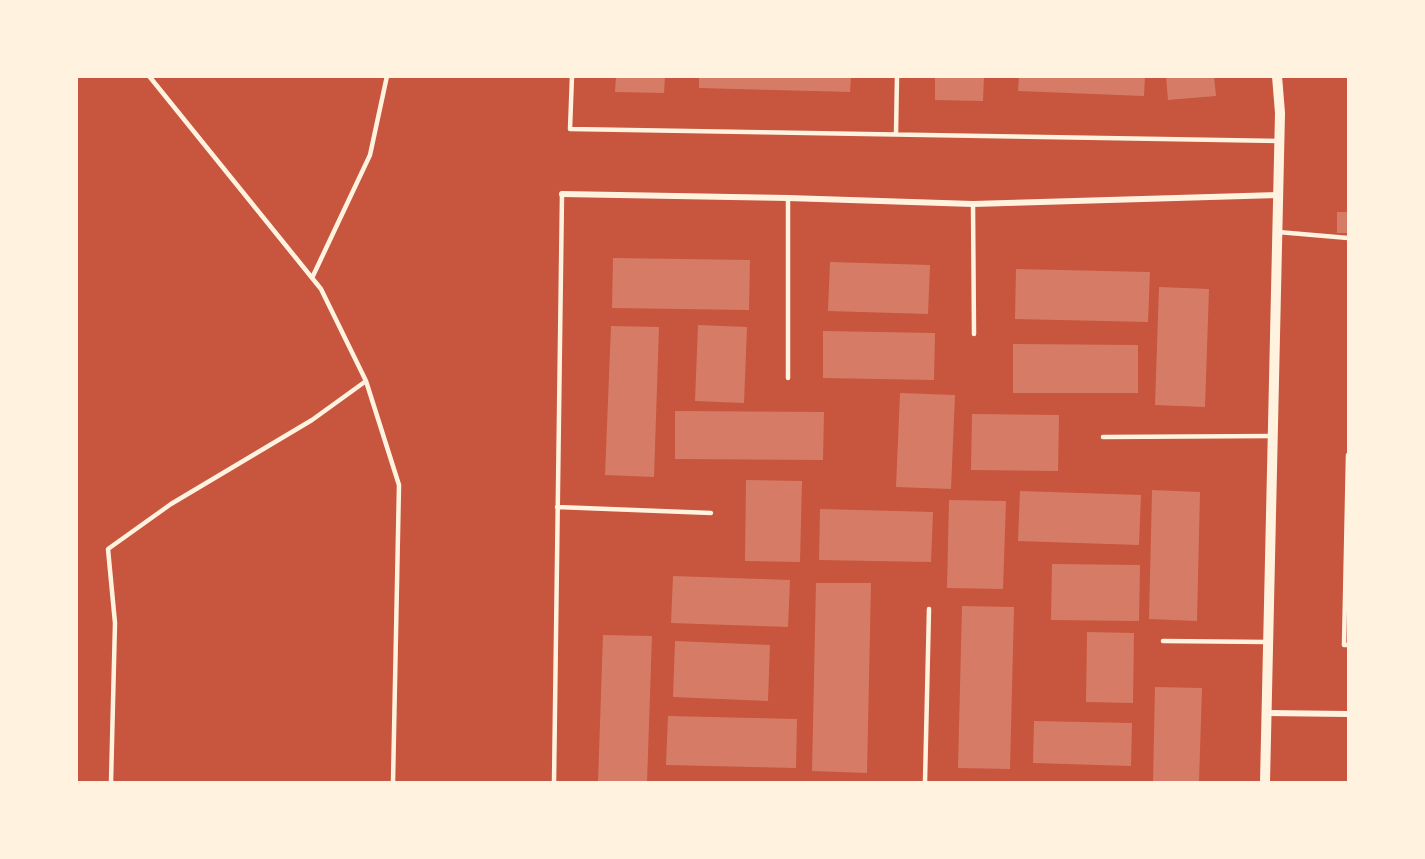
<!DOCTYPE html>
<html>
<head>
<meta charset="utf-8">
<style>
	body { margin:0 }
	#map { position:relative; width:1425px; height:859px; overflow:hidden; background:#c8553d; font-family:Jost,sans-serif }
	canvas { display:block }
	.frame { position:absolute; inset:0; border:78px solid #fff3e0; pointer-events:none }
</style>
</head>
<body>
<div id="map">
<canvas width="1425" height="859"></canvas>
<div class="frame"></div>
</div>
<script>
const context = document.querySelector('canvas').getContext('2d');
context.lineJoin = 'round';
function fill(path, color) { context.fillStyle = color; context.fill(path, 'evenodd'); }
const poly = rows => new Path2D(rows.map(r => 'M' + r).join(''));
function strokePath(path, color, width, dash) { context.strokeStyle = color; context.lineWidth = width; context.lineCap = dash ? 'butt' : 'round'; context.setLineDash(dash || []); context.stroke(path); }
fill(poly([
	[616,76,665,76,664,93,615,92],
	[699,76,851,76,850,92,699,88],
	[935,76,984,76,983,101,935,100],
	[1019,76,1145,76,1144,96,1018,91],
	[1166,76,1214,76,1216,96,1168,100],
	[1337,212,1348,212,1348,233,1337,233],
	[613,258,750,260,749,310,612,308],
	[830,262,930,265,928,314,828,311],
	[1016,269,1150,272,1148,322,1015,319],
	[1159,287,1209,289,1205,407,1155,405],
	[698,325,747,327,744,403,695,401],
	[611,326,659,327,654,477,605,475],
	[823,331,935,333,934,380,823,378],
	[1013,344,1138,345,1138,393,1013,393],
	[900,393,955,395,951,489,896,487],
	[675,411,824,412,823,460,675,459],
	[972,414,1059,415,1058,471,971,470],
	[746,480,802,481,800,562,745,561],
	[1152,490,1200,492,1197,621,1149,619],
	[1020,491,1141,495,1139,545,1018,541],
	[949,500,1006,501,1003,589,947,588],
	[820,509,933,512,931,562,819,560],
	[1052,564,1140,565,1139,621,1051,620],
	[673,576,790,580,788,627,671,623],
	[816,583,871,583,867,773,812,771],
	[962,606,1014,607,1010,769,958,768],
	[1087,632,1134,633,1133,703,1086,702],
	[603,635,652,636,647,782,598,782],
	[675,641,770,645,768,701,673,697],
	[1155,687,1202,688,1199,782,1153,782],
	[668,716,797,719,796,768,666,765],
	[1034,721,1132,723,1131,766,1033,763]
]), '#d67c66');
strokePath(poly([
	[572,76,570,129,1280,141],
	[896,134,897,76],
	[788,198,788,378],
	[973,204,974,334],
	[1278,232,1348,238],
	[312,278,370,155,387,76],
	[366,381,399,485,393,782],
	[1103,437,1273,436],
	[1348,455,1344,645,1348,645],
	[557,507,711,513],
	[1163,641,1268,642],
	[111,782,115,623,108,549,171,504,312,420,366,381,321,289,149,76],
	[554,782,562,194],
	[925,782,929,609]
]), '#fff3e0', 4.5);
strokePath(poly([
	[562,194,788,198,973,204,1278,195],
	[1266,713,1348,714]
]), '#fff3e0', 6);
strokePath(poly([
	[1265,782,1280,113,1277,76]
]), '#fff3e0', 10);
</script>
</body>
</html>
